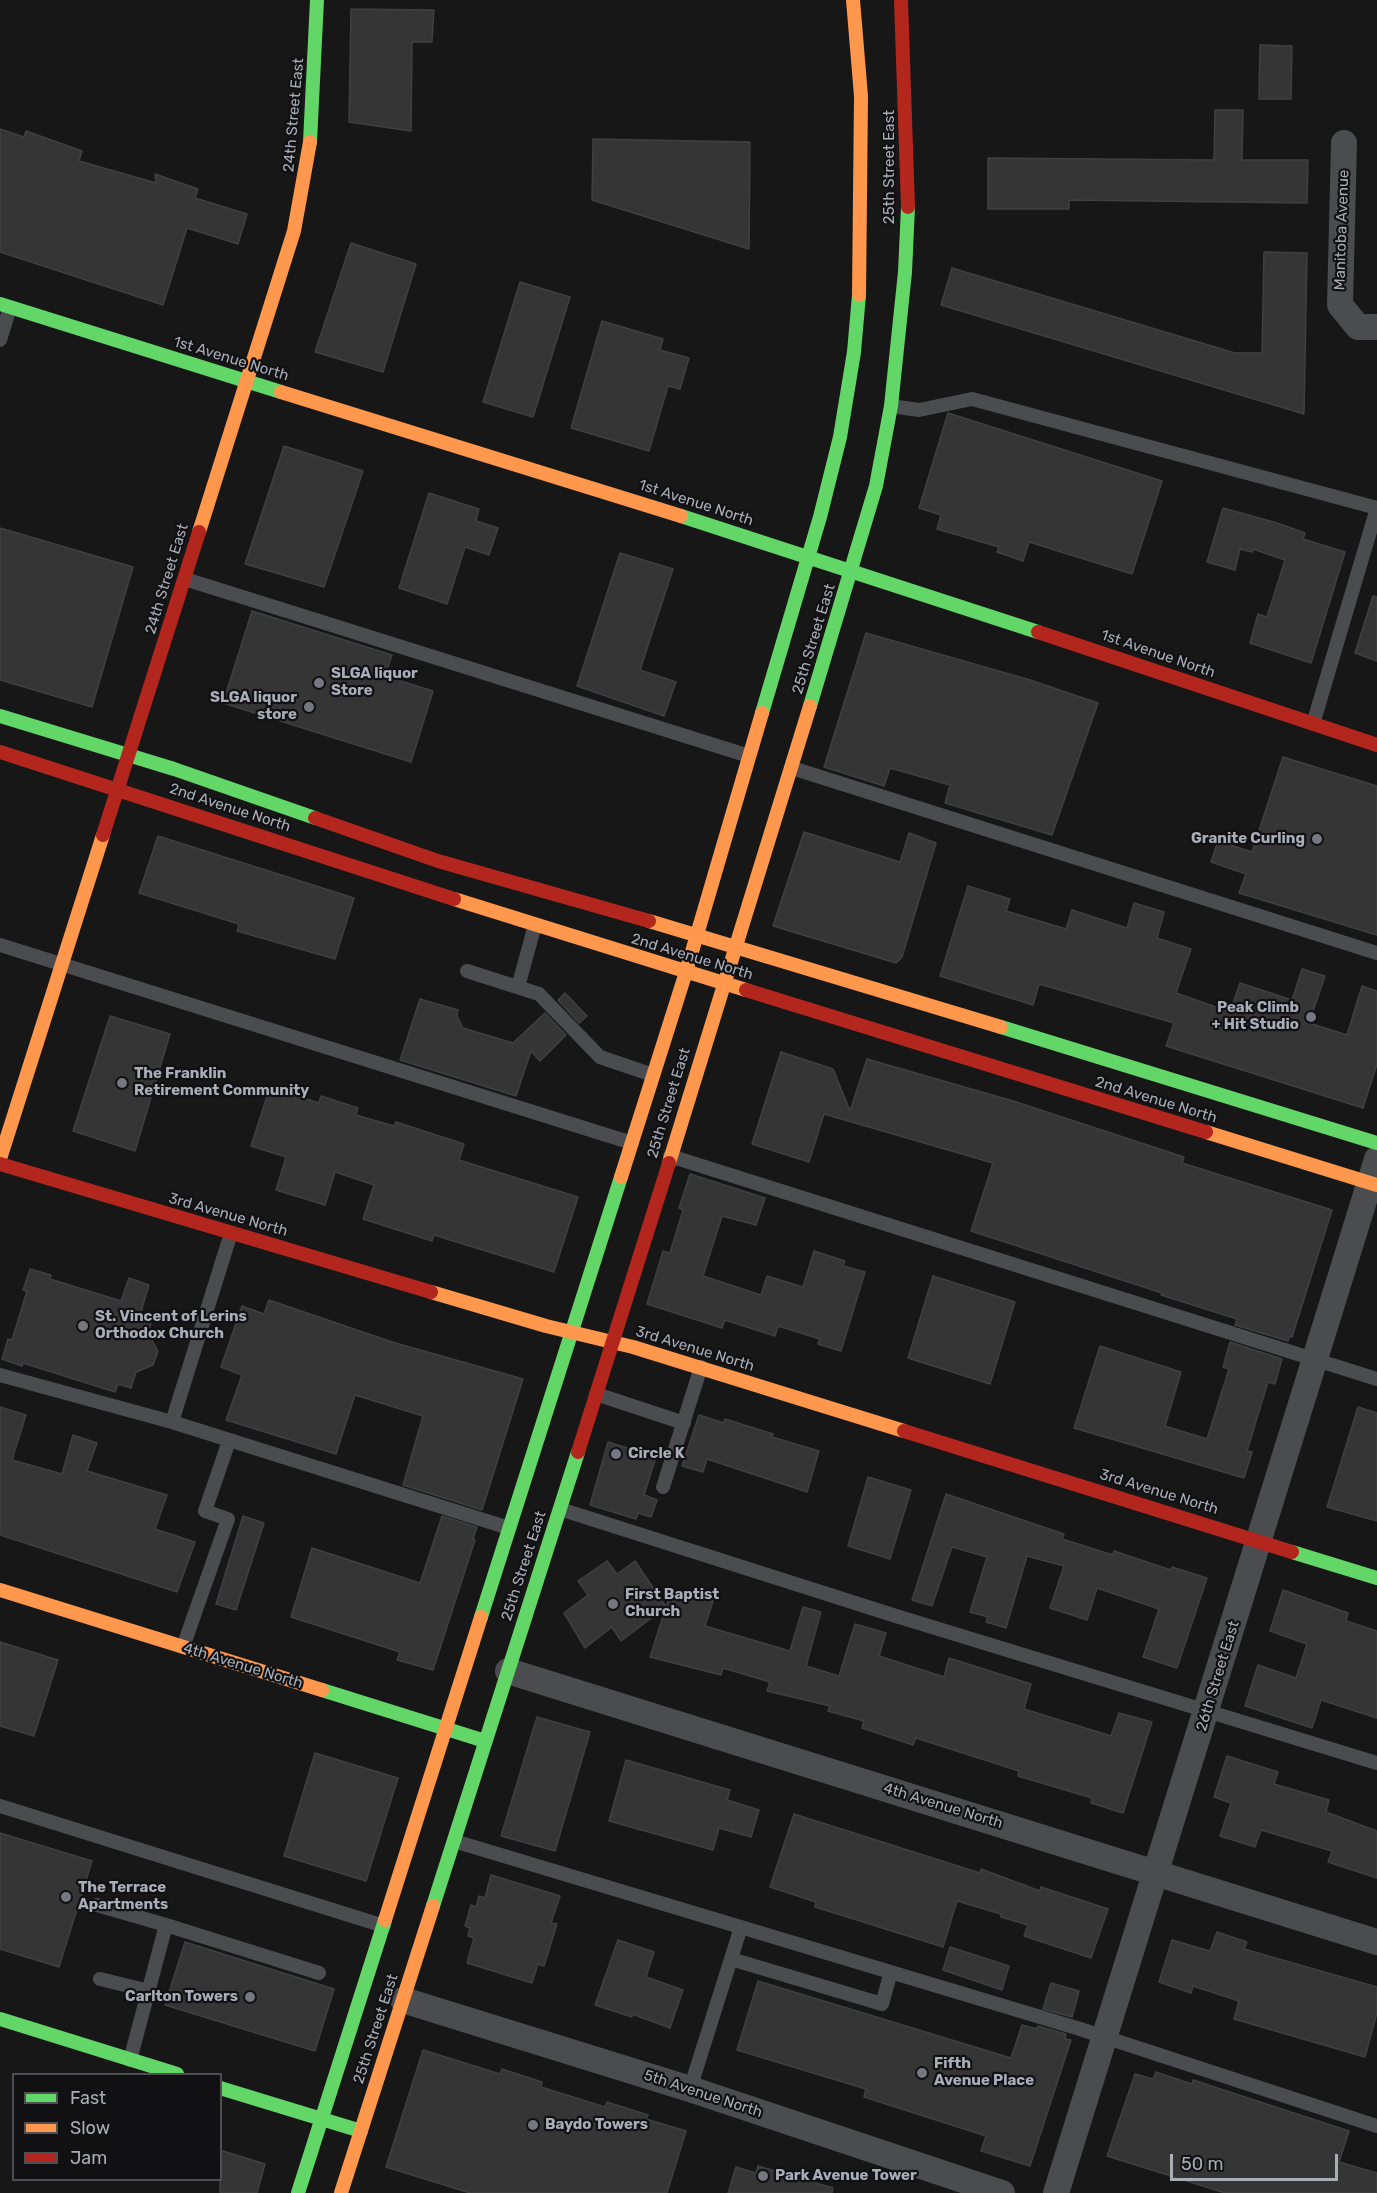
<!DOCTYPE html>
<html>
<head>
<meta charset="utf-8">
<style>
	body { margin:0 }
	#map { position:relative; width:1377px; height:2193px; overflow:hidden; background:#171717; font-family:Rubik,sans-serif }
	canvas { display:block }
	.legend { position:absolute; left:12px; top:2073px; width:210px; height:108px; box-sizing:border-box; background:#111113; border:2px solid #4d4f55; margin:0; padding:8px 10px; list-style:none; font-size:18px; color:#a8adb8 }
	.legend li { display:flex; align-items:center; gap:12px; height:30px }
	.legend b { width:30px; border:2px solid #4d4f55 }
	.scale { position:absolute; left:1170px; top:2154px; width:168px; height:27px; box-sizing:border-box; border:3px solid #a8adb8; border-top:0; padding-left:8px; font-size:18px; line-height:21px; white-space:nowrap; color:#a8adb8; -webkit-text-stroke:4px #111113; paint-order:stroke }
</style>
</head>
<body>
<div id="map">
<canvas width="1377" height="2193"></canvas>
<ul class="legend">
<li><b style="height:8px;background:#63d668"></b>Fast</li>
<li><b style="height:8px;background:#ff974d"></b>Slow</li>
<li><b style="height:8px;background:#b3261e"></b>Jam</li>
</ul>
<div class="scale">50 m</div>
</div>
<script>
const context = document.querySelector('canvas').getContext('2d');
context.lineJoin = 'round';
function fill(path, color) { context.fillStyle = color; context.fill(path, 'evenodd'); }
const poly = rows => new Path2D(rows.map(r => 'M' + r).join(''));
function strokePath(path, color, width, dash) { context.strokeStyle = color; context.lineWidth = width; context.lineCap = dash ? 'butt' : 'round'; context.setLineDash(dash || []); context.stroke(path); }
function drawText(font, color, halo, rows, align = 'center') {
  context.font = font + ' Rubik,sans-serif'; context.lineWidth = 4.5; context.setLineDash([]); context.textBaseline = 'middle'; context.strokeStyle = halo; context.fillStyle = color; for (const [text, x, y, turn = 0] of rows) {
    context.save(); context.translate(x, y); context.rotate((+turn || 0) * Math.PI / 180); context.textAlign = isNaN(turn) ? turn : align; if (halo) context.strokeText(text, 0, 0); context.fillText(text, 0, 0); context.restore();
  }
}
const building = poly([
	[351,9,434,10,432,42,412,42,411,131,349,122,351,9],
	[1260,45,1292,46,1291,99,1259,99,1260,45],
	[1215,110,1243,110,1242,160,1308,160,1307,203,1069,200,1069,209,988,209,988,158,1214,160,1215,110],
	[0,129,24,137,26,131,82,151,79,161,156,183,155,174,198,189,195,198,247,214,238,244,187,228,163,305,0,252,0,129],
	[593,139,750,142,749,249,592,200,593,139],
	[351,243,416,264,383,372,315,352,351,243],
	[1264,252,1307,253,1304,414,941,305,952,268,1235,353,1262,353,1264,252],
	[520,282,570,297,533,417,483,402,520,282],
	[602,321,663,339,660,350,689,358,680,389,668,386,649,451,571,428,602,321],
	[948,413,1162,481,1132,574,1029,542,1023,561,997,552,999,547,937,529,941,515,919,508,948,413],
	[284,446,363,471,324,587,245,564,284,446],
	[429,493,479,509,476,521,498,528,489,555,465,547,447,604,399,588,429,493],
	[1223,508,1277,523,1305,533,1303,539,1345,552,1311,663,1250,643,1258,614,1267,617,1285,560,1253,549,1252,552,1240,549,1235,570,1207,562,1223,508],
	[0,528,133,567,92,707,0,680,0,528],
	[620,553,673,569,640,670,676,682,664,716,577,686,620,553],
	[1373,596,1377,597,1377,661,1355,653,1373,596],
	[252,611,392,655,385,676,433,691,411,762,223,703,252,611],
	[866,633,1030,680,1098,703,1052,835,945,803,950,785,890,768,884,786,824,767,866,633],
	[1283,757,1377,786,1377,935,1239,893,1246,874,1211,862,1218,841,1252,852,1283,757],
	[804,832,900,862,909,833,936,843,902,957,896,963,773,926,804,832],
	[158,836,354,898,335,959,237,931,239,924,139,893,158,836],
	[968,886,1010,899,1006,911,1066,929,1072,910,1127,928,1134,903,1164,912,1157,938,1191,949,1176,993,1230,1012,1240,983,1292,1000,1302,969,1325,976,1309,1023,1347,1035,1362,986,1377,991,1377,1064,1363,1108,1166,1046,1174,1023,1039,984,1033,1005,940,976,968,886],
	[565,993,587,1016,579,1023,558,1000,565,993],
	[420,999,458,1010,457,1016,463,1028,513,1043,545,1013,566,1035,540,1061,531,1051,516,1096,400,1060,420,999],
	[110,1016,170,1034,135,1151,73,1131,110,1016],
	[781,1052,833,1069,850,1111,867,1059,1013,1101,1184,1157,1182,1163,1332,1210,1292,1337,1290,1336,1288,1341,1235,1325,1237,1319,1161,1295,1162,1293,971,1231,993,1163,824,1114,809,1162,752,1144,781,1052],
	[270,1087,319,1103,321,1096,358,1108,356,1115,394,1126,396,1122,464,1144,459,1160,578,1197,554,1272,434,1235,432,1241,363,1219,374,1185,335,1172,325,1205,276,1190,286,1157,251,1146,270,1087],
	[690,1174,765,1198,756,1225,722,1216,703,1276,761,1295,767,1276,803,1287,814,1251,845,1261,843,1266,865,1272,841,1351,818,1344,820,1339,778,1326,775,1336,725,1320,722,1328,647,1304,663,1251,670,1253,683,1210,679,1208,690,1174],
	[30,1269,51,1275,50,1279,121,1301,129,1278,149,1285,140,1315,152,1319,148,1333,158,1351,153,1365,136,1372,131,1388,118,1384,115,1392,23,1363,22,1366,2,1359,8,1339,12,1340,27,1291,23,1290,30,1269],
	[933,1276,1015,1302,990,1384,908,1358,933,1276],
	[269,1300,392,1342,523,1379,482,1510,403,1485,423,1416,355,1395,336,1454,226,1420,242,1375,221,1367,242,1306,264,1314,269,1300],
	[1230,1342,1282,1359,1275,1384,1268,1382,1247,1451,1252,1452,1244,1478,1074,1428,1100,1346,1181,1372,1165,1426,1207,1439,1229,1369,1223,1367,1230,1342],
	[0,1407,26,1415,12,1460,62,1474,73,1435,97,1443,87,1471,167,1495,155,1529,195,1542,177,1592,0,1535,0,1407],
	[1358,1407,1377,1413,1377,1521,1327,1507,1358,1407],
	[699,1415,724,1423,725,1419,773,1434,772,1437,819,1451,807,1492,707,1459,703,1472,682,1466,699,1415],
	[608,1442,656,1457,644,1495,657,1500,651,1517,638,1513,636,1519,590,1505,608,1442],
	[868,1477,911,1490,890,1559,848,1546,868,1477],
	[946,1494,1064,1534,1062,1539,1113,1555,1114,1551,1171,1570,1172,1567,1207,1578,1177,1668,1143,1657,1159,1609,1097,1588,1087,1620,1050,1608,1064,1566,1027,1556,1006,1628,986,1622,988,1617,970,1612,987,1557,952,1547,932,1606,912,1600,946,1494],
	[243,1516,264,1523,236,1610,216,1604,243,1516],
	[442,1516,477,1527,473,1539,475,1540,433,1670,397,1660,400,1652,291,1617,312,1548,420,1583,442,1516],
	[607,1561,617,1574,635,1561,666,1607,672,1590,713,1601,705,1626,790,1651,803,1607,821,1612,806,1666,839,1676,855,1624,886,1633,879,1656,944,1677,949,1658,1031,1684,1024,1709,1111,1736,1119,1713,1152,1722,1123,1813,1091,1803,1092,1798,1018,1776,1019,1771,916,1738,913,1745,862,1728,864,1721,828,1711,830,1706,767,1691,770,1682,723,1668,721,1675,650,1657,666,1607,621,1641,612,1627,585,1648,564,1613,588,1595,578,1581,607,1561],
	[1283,1590,1348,1613,1346,1621,1377,1631,1377,1718,1321,1700,1312,1728,1245,1706,1258,1665,1296,1678,1307,1644,1270,1631,1283,1590],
	[0,1642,58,1660,34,1736,0,1726,0,1642],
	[537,1717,590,1732,555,1851,501,1836,537,1717],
	[315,1753,398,1778,366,1881,284,1856,315,1753],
	[1227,1756,1278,1772,1274,1784,1329,1800,1326,1812,1377,1831,1377,1878,1328,1862,1332,1851,1261,1830,1255,1847,1220,1836,1231,1803,1214,1797,1227,1756],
	[626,1760,730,1790,727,1800,759,1810,751,1837,719,1828,713,1850,609,1821,626,1760],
	[794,1814,980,1873,981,1869,1040,1891,1041,1887,1108,1909,1091,1958,1024,1936,1028,1925,1001,1917,1001,1914,957,1901,943,1947,815,1907,816,1902,770,1887,794,1814],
	[0,1833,92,1861,59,1967,0,1949,0,1833],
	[491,1875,560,1896,551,1923,557,1924,544,1966,538,1964,532,1983,467,1963,474,1938,468,1936,470,1928,465,1926,471,1905,476,1907,479,1896,485,1898,491,1875],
	[1217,1932,1247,1942,1244,1949,1377,1987,1377,2013,1365,2057,1234,2019,1239,2001,1193,1986,1191,1993,1159,1982,1172,1940,1210,1951,1217,1932],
	[618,1940,654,1952,646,1977,683,1990,670,2028,632,2014,632,2017,595,2005,618,1940],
	[185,1942,334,1989,315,2051,165,2005,185,1942],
	[950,1947,1009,1966,1002,1990,943,1970,950,1947],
	[758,1981,1011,2058,1022,2025,1037,2029,1038,2026,1066,2034,1065,2039,1071,2040,1030,2166,981,2151,986,2136,864,2097,866,2089,737,2050,758,1981],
	[1051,1983,1079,1991,1072,2017,1043,2009,1051,1983],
	[423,2050,500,2074,502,2069,542,2082,541,2087,605,2107,607,2102,648,2115,646,2119,686,2131,667,2193,470,2193,386,2167,423,2050],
	[1156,2072,1192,2084,1193,2080,1349,2131,1339,2162,1377,2173,1377,2193,1225,2193,1107,2156,1135,2074,1153,2079,1156,2072],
	[220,2150,265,2164,257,2193,220,2193,220,2150],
	[758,2166,833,2188,832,2193,728,2193,736,2167,756,2173,758,2166]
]);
fill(building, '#353536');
strokePath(building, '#3f4043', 1.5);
strokePath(poly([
	[0,340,10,308],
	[891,406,919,410,972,399,1377,508],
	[185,579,749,756],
	[1313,724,1377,508],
	[792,768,1377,953],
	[0,945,632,1143],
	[467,971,539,994,600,1057,653,1075],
	[518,987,535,925],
	[670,1156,1377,1379],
	[0,1375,172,1422,509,1528],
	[596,1394,684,1423],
	[172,1422,231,1233],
	[663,1487,701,1367],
	[560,1509,896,1616,1377,1763],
	[183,1647,228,1519,205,1511,229,1441],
	[0,1806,384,1926],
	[454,1841,1077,2028,1377,2126],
	[97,1905,166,1925],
	[731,1959,882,2004,891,1972],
	[100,1979,149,1991],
	[130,2060,166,1925,319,1973],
	[690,2089,741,1927]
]), '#4b4c50', 14);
strokePath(poly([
	[1344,143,1340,305,1358,327,1377,327],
	[508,1671,1377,1942],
	[403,2000,690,2089,1002,2193],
	[1056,2193,1377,1159]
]), '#4b4c50', 26);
strokePath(poly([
	[310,142,317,0],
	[0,304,281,392],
	[681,516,1038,632],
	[810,706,876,486,891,406,905,272,908,207],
	[762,713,820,517,840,437,854,352,859,295],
	[0,716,174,769,315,818],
	[1001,1027,1377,1143],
	[1292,1552,1377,1578],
	[481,1617,621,1177],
	[322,1690,485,1741],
	[433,1906,578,1452],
	[0,2019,177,2074],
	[220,2088,361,2131],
	[298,2193,385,1920]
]), '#63d668', 14);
strokePath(poly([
	[853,0,861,96,859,295],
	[281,392,681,516],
	[199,532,294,231,310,142],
	[454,899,746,990],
	[649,921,1001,1027],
	[1206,1132,1377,1185],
	[0,1159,103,835],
	[669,1163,810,706],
	[621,1177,686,972,762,713],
	[431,1292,546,1326,633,1347,904,1431],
	[0,1590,322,1690],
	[385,1920,481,1617],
	[341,2193,433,1906]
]), '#ff974d', 14);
strokePath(poly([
	[901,0,908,207],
	[1038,632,1377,745],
	[0,752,454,899],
	[315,818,438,861,649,921],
	[103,835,199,532],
	[746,990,1206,1132],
	[0,1164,431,1292],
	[904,1431,1292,1552],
	[578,1452,669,1163]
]), '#b3261e', 14);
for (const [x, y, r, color] of [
	[319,683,6,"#757880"],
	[309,707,6,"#757880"],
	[1317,839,6,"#757880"],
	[1311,1017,6,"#757880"],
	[122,1083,6,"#757880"],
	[83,1326,6,"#757880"],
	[616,1454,6,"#757880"],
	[613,1604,6,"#757880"],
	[66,1897,6,"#757880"],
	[250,1997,6,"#757880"],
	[922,2073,6,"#757880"],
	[533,2125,6,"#757880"],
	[763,2176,6,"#757880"]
]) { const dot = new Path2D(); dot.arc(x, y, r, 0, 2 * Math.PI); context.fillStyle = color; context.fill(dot); strokePath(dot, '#111113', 2); }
drawText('15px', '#a8adb8', '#111113', [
	["24th Street East",294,115,-85],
	["25th Street East",890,167,-90],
	["Manitoba Avenue",1342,230,-88],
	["1st Avenue North",231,359,17],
	["1st Avenue North",696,503,18],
	["24th Street East",167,579,-73],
	["25th Street East",814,639,-73],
	["1st Avenue North",1158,654,19],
	["2nd Avenue North",230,808,18],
	["2nd Avenue North",692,957,17],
	["2nd Avenue North",1156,1100,17],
	["25th Street East",669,1103,-73],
	["3rd Avenue North",228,1215,16],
	["3rd Avenue North",695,1349,17],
	["3rd Avenue North",1159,1492,17],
	["25th Street East",524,1566,-72],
	["4th Avenue North",243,1666,17],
	["26th Street East",1218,1676,-73],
	["4th Avenue North",943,1806,17],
	["25th Street East",376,2029,-72],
	["5th Avenue North",703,2094,18]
]);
drawText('bold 15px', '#a8adb8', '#111113', [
	["SLGA liquor",331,674],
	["Store",331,691],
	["SLGA liquor",297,698,"right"],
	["store",297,715,"right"],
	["Granite Curling",1305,839,"right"],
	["Peak Climb",1299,1008,"right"],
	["+ Hit Studio",1299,1025,"right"],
	["The Franklin",134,1074],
	["Retirement Community",134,1091],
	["St. Vincent of Lerins",95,1317],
	["Orthodox Church",95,1334],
	["Circle K",628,1454],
	["First Baptist",625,1595],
	["Church",625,1612],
	["The Terrace",78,1888],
	["Apartments",78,1905],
	["Carlton Towers",238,1997,"right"],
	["Fifth",934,2064],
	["Avenue Place",934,2081],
	["Baydo Towers",545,2125],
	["Park Avenue Tower",775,2176]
], 'left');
</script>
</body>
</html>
